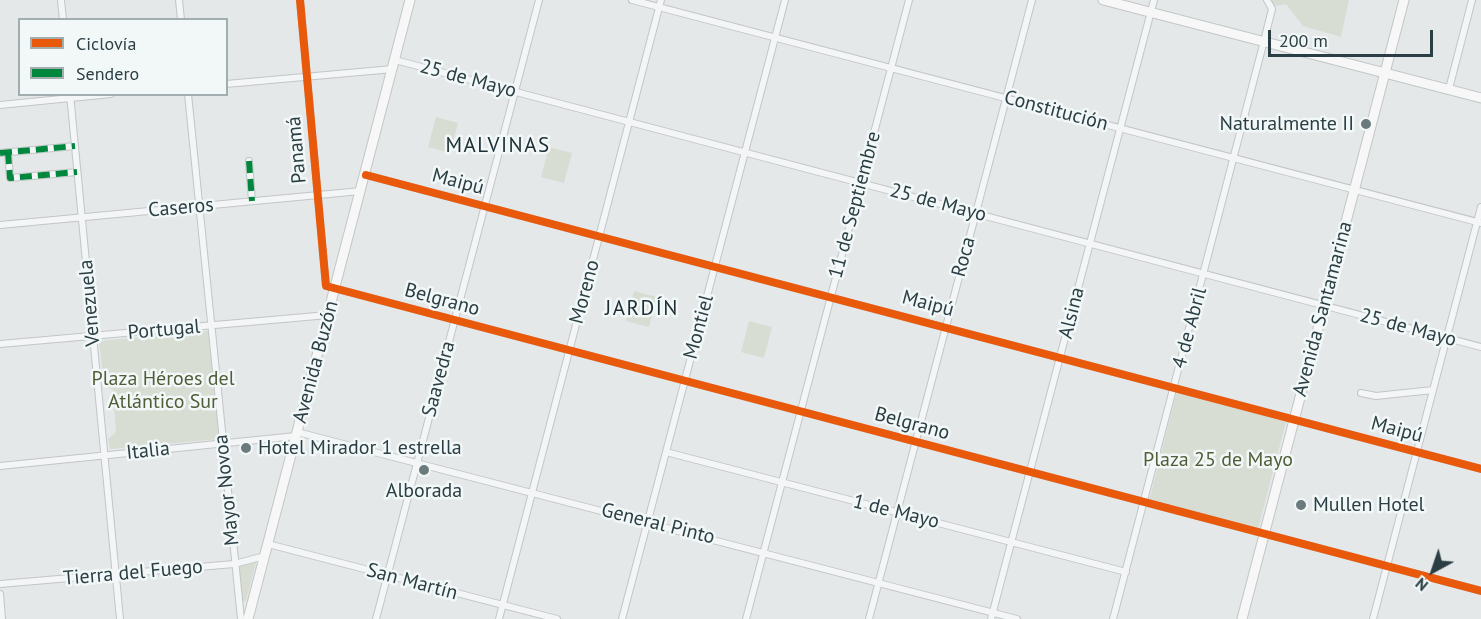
<!DOCTYPE html>
<html>
<head>
<meta charset="utf-8">
<style>
	body { margin:0 }
	#map { position:relative; width:1481px; height:619px; overflow:hidden; background:#e4e8e8; font-family:"PT Sans",sans-serif }
	canvas { display:block }
	.legend { position:absolute; left:18px; top:18px; width:210px; height:78px; box-sizing:border-box; background:#f2f7f8; border:2px solid #a2adb0; margin:0; padding:8px 10px; list-style:none; font-size:18px; color:#2a3e43 }
	.legend li { display:flex; align-items:center; gap:12px; height:30px }
	.legend b { width:30px; border:2px solid #a2adb0 }
	.north { position:absolute; left:1403px; top:541px; width:60px; height:60px; -webkit-text-stroke:4px #f2f7f8; paint-order:stroke; rotate:220deg; font-size:16px; font-weight:700; line-height:24px; text-align:center; color:#2a3e43 }
	.north::after { content:''; display:block; margin:auto; width:21px; height:27px; background:#2a3e43; clip-path:polygon(50% 0,100% 100%,50% 72%,0 100%) }
	.scale { position:absolute; left:1268px; top:30px; width:165px; height:27px; box-sizing:border-box; border:3px solid #2a3e43; border-top:0; padding-left:8px; font-size:18px; line-height:21px; white-space:nowrap; color:#2a3e43; -webkit-text-stroke:4px #f2f7f8; paint-order:stroke }
</style>
</head>
<body>
<div id="map">
<canvas width="1481" height="619"></canvas>
<ul class="legend">
<li><b style="height:8px;background:#e8590c"></b>Ciclovía</li>
<li><b style="height:8px;background:#00873e"></b>Sendero</li>
</ul>
<div class="north">N</div>
<div class="scale">200 m</div>
</div>
<script>
const context = document.querySelector('canvas').getContext('2d');
context.lineJoin = 'round';
function fill(path, color) { context.fillStyle = color; context.fill(path, 'evenodd'); }
const poly = rows => new Path2D(rows.map(r => 'M' + r).join(''));
function strokePath(path, color, width, dash) { context.strokeStyle = color; context.lineWidth = width; context.lineCap = dash ? 'butt' : 'round'; context.setLineDash(dash || []); context.stroke(path); }
function drawText(font, color, halo, rows, align = 'center') {
  context.font = font + ' "PT Sans",sans-serif'; context.lineWidth = 5; context.setLineDash([]); context.textBaseline = 'middle'; context.strokeStyle = halo; context.fillStyle = color; for (const [text, x, y, turn = 0] of rows) {
    context.save(); context.translate(x, y); context.rotate((+turn || 0) * Math.PI / 180); context.textAlign = isNaN(turn) ? turn : align; if (halo) context.strokeText(text, 0, 0); context.fillText(text, 0, 0); context.restore();
  }
}
fill(poly([
	[1271,0,1349,0,1341,37,1303,26,1286,4,1275,6],
	[436,117,458,123,450,153,428,147],
	[549,147,572,153,564,183,541,177],
	[634,291,657,297,649,327,626,321],
	[749,321,772,327,764,358,741,352],
	[208,331,219,439,110,449,108,439,116,432,113,390,104,385,99,341],
	[1177,391,1286,422,1258,529,1149,501],
	[257,559,246,601,242,601,238,564]
]), '#d8ddd4');
const street = poly([
	[61,0,63,20],
	[179,0,181,20],
	[300,0,326,286,1481,591],
	[632,0,1481,223],
	[395,60,1481,347],
	[226,84,393,69],
	[1450,85,1472,0],
	[70,94,120,619],
	[188,94,241,619],
	[0,105,111,94],
	[8,152,10,178,77,172],
	[0,153,75,146],
	[249,161,252,201],
	[366,175,1481,469],
	[0,225,361,191],
	[0,344,328,315],
	[1361,393,1376,396,1433,390],
	[297,432,1017,619],
	[666,452,1126,572],
	[0,466,296,436],
	[268,544,557,619],
	[0,584,234,564,265,556],
	[0,594,2,619],
	[376,619,539,0],
	[499,619,661,0],
	[622,619,785,0],
	[746,619,909,0],
	[869,619,1032,0],
	[991,619,1154,0],
	[1113,619,1265,37,1272,9,1267,0],
	[1373,619,1481,207]
]);
const secondary = poly([
	[1103,0,1481,98],
	[248,619,410,0],
	[1242,619,1404,0]
]);
strokePath(street, '#c2c6c6', 8);
strokePath(secondary, '#c2c6c6', 11);
strokePath(street, '#f3f5f6', 6);
strokePath(secondary, '#f7f7f7', 9);
strokePath(poly([
	[8,152,10,178,77,172],
	[0,153,75,146],
	[249,161,252,201]
]), '#00873e', 6, [12, 6]);
strokePath(poly([
	[300,0,326,286,1481,591],
	[366,175,1481,469]
]), '#e8590c', 8);
for (const [x, y, r, color] of [
	[1366,124,6,"#6b7a7d"],
	[246,448,6,"#6b7a7d"],
	[424,470,6,"#6b7a7d"],
	[1301,505,6,"#6b7a7d"]
]) { const dot = new Path2D(); dot.arc(x, y, r, 0, 2 * Math.PI); context.fillStyle = color; context.fill(dot); strokePath(dot, '#f2f7f8', 2); }
drawText('20px', '#2a3e43', '#f2f7f8', [
	["25 de Mayo",468,79,15],
	["Constitución",1056,111,15],
	["Panamá",297,150,-95],
	["Maipú",458,182,15],
	["25 de Mayo",938,203,15],
	["11 de Septiembre",855,205,-75],
	["Caseros",181,208,-5],
	["Roca",964,257,-75],
	["Moreno",585,292,-75],
	["Belgrano",442,300,15],
	["Venezuela",90,303,-95],
	["Maipú",928,304,15],
	["Avenida Santamarina",1323,309,-75],
	["Alsina",1072,313,-76],
	["Montiel",699,327,-75],
	["4 de Abril",1190,328,-75],
	["25 de Mayo",1408,328,15],
	["Portugal",164,330,-5],
	["Avenida Buzón",316,362,-75],
	["Saavedra",439,379,-75],
	["Belgrano",912,424,15],
	["Maipú",1397,430,15],
	["Italia",148,451,-6],
	["Mayor Novoa",227,490,-96],
	["1 de Mayo",896,512,14],
	["General Pinto",658,524,14],
	["Tierra del Fuego",133,573,-5],
	["San Martín",412,582,15]
]);
drawText('20px', '#2a3e43', '#f2f7f8', [
	["Naturalmente II",1354,124,"right"],
	["Hotel Mirador 1 estrella",258,448],
	["Alborada",424,491,"center"],
	["Mullen Hotel",1313,505]
], 'left');
drawText('20px', '#505e37', '#f2f7f8', [
	["Plaza Héroes del",163,379],
	["Atlántico Sur",163,402],
	["Plaza 25 de Mayo",1218,460]
]);
context.letterSpacing = '1.5px';
drawText('21px', '#1c2e33', '#f2f7f8', [
	["MALVINAS",498,146],
	["JARDÍN",642,309]
]);
context.letterSpacing = '0px';
</script>
</body>
</html>
